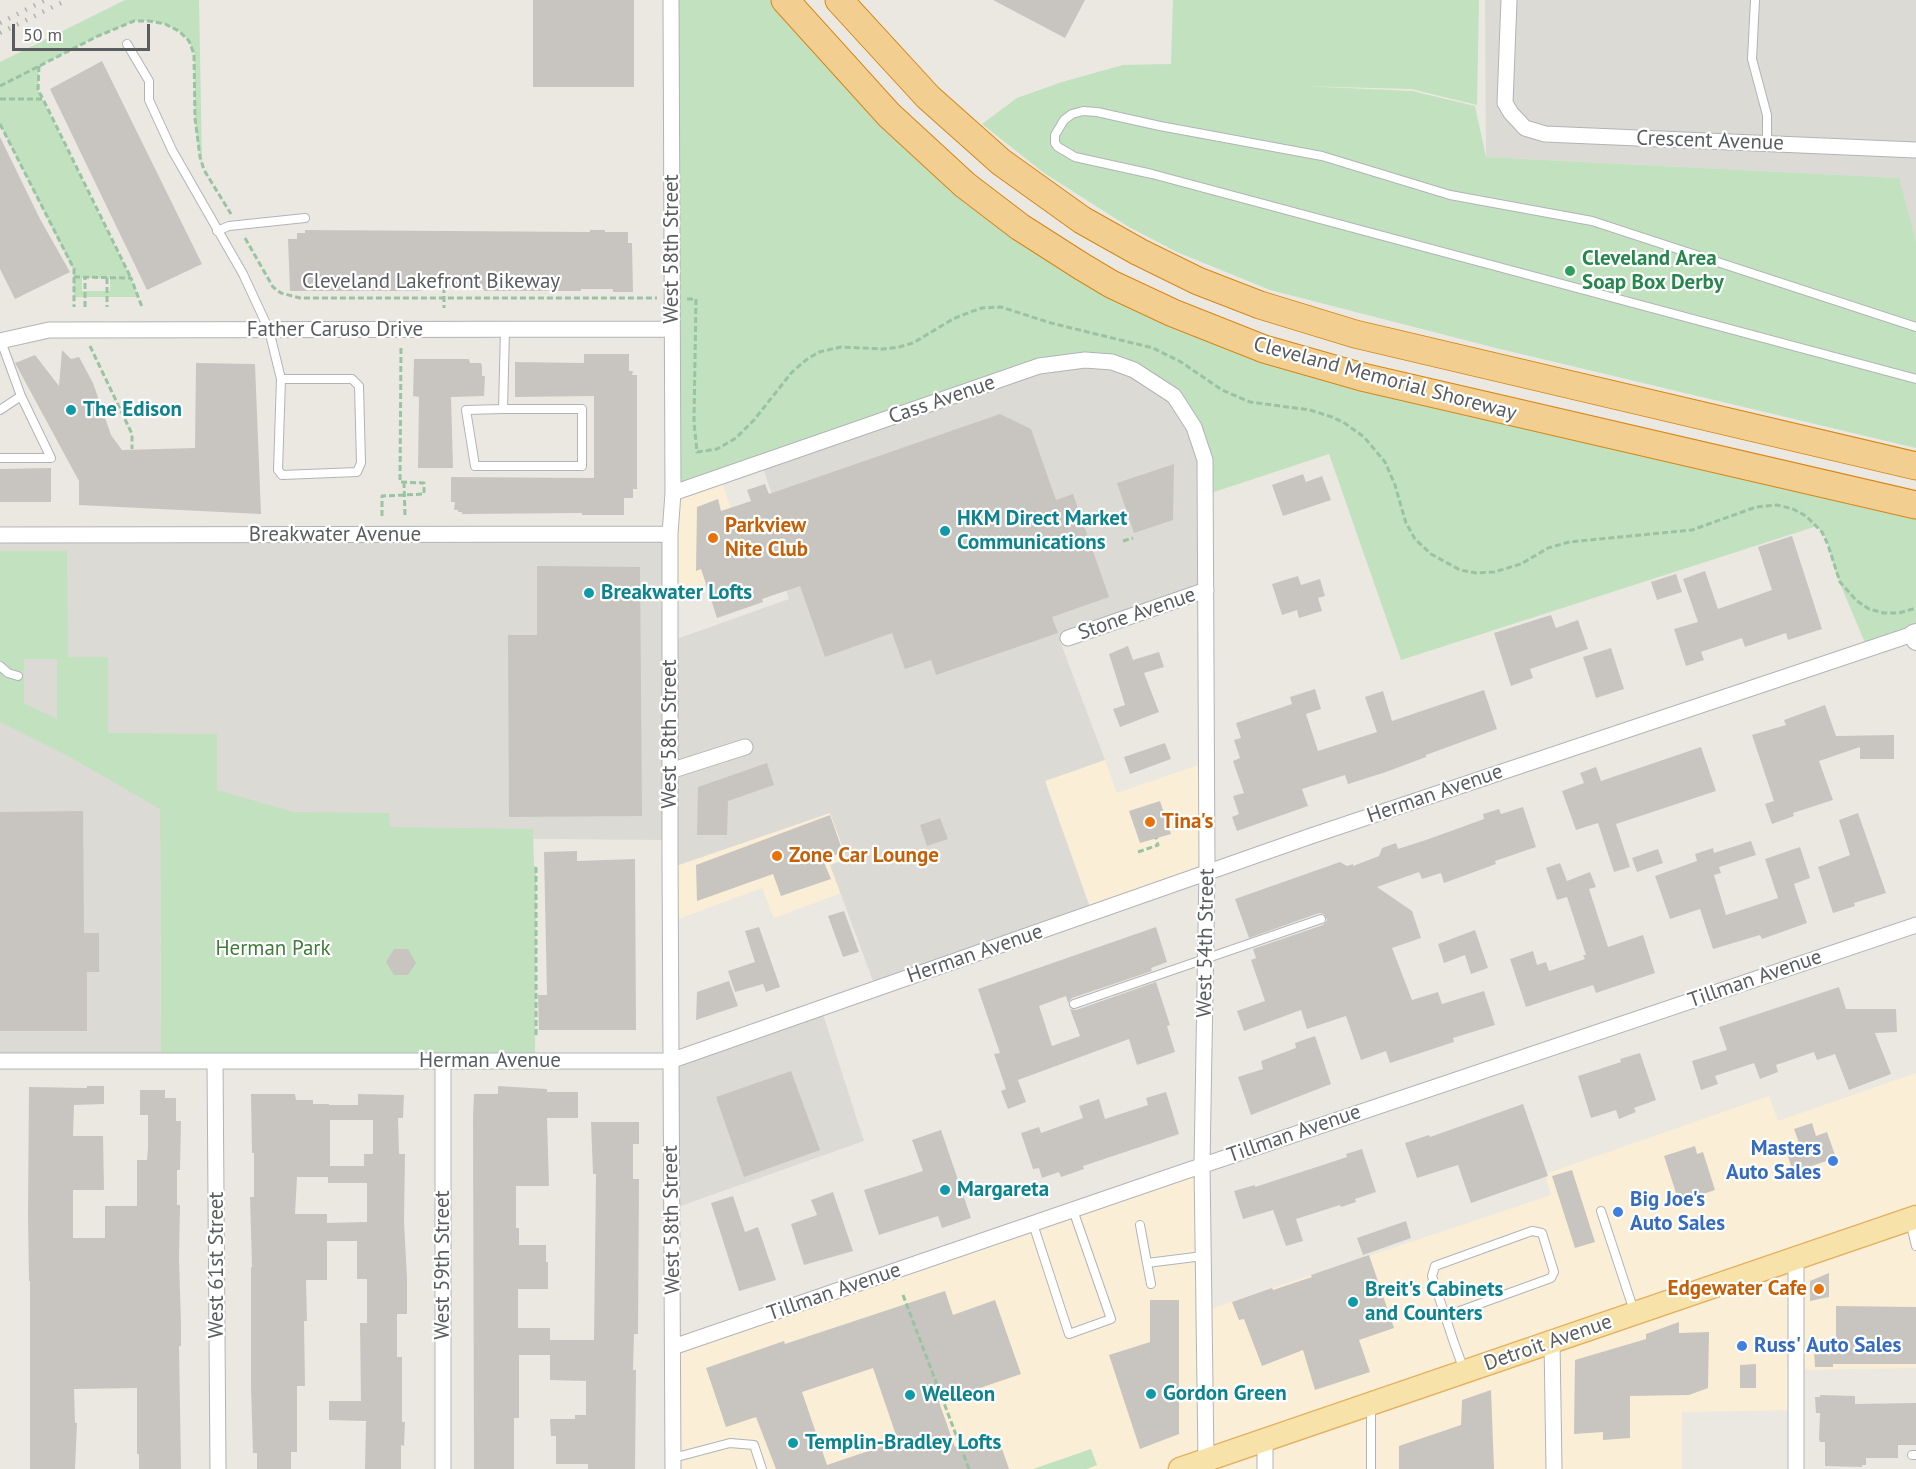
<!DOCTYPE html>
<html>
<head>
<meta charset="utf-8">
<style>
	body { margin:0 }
	#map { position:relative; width:1916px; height:1469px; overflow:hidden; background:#ebe8e1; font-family:"PT Sans",sans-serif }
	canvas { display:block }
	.scale { position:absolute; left:12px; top:24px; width:138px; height:27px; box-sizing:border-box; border:3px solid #595d60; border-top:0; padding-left:8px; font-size:18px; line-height:21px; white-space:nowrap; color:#595d60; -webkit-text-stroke:4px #fff; paint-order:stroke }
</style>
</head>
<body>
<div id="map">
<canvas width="1916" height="1469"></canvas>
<div class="scale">50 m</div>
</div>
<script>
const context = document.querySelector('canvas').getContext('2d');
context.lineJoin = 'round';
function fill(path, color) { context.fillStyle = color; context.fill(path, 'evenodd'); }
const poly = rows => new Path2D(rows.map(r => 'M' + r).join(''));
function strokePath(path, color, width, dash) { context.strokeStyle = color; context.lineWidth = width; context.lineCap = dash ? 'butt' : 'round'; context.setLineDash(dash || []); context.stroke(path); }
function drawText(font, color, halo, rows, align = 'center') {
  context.font = font + ' "PT Sans",sans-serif'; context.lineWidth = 4.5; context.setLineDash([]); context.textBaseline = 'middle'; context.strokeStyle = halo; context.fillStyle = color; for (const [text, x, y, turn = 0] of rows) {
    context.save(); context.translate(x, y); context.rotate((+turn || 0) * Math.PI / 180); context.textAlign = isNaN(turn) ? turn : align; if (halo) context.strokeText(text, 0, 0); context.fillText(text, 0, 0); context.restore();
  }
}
fill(poly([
	[720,477,751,568,670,596,673,493],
	[1105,760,1117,793,1207,762,1207,872,1092,913,1045,781],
	[830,813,847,859,830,865,841,893,774,918,762,888,670,922,670,868],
	[1916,1073,1916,1368,1796,1370,1796,1410,1682,1412,1682,1469,673,1469,673,1347,1202,1165,1204,1311,1551,1195,1545,1174,1769,1096,1778,1121]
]), '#faeed7');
fill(poly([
	[1485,0,1916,0,1916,241,1898,178,1486,157],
	[1112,362,1174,396,1205,460,1206,590,1060,641,1105,760,1045,781,1092,913,876,989,830,865,847,859,830,813,670,868,670,840,160,836,161,1061,0,1061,0,535,670,534,671,641,789,599,777,564,793,558,761,462,1039,366],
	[821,1008,864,1141,672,1209,670,1061]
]), '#dcdad5');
fill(poly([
	[125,0,199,0,202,164,197,140,195,118,194,54,189,41,179,31,165,24,149,21,134,21,98,36,39,66,38,90,131,278,138,297,74,297,73,269,0,124,0,62],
	[82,278,110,278,110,291,82,291],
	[671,0,785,0,941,164,1205,327,1916,505,1916,633,1868,650,1836,574,1826,538,1817,526,1401,660,1329,454,1205,495,1205,460,1174,396,1112,362,1039,366,673,493],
	[1173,0,1479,0,1477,105,1411,89,1302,86,1412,91,1475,106,1486,157,1899,178,1916,241,1916,448,1496,348,1270,290,1177,252,1129,227,1044,173,982,124,1017,98,1062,82,1123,65,1171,64],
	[0,551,67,551,68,657,108,657,108,733,217,734,217,790,293,812,389,813,390,827,533,829,534,866,536,867,535,1061,161,1061,160,809,68,756,0,722],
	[24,659,57,659,57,719,24,703],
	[1091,1449,1097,1465,1087,1469,1033,1469]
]), '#c2e1bf');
fill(poly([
	[533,0,634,0,634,87,533,87],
	[993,0,1085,0,1065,38],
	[102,61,202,264,147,290,50,89],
	[0,137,40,219,70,272,15,299,0,269],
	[305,230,590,232,590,230,605,230,605,232,628,232,628,243,632,243,633,292,613,292,613,289,581,289,581,291,484,291,484,289,474,289,474,287,421,287,421,291,290,291,288,239,297,239,297,233,305,233],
	[62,350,71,359,79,357,93,383,111,435,122,450,195,448,196,363,255,364,261,514,79,505,79,481,15,363,35,355,59,386],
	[584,354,629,354,629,371,633,371,632,375,637,375,637,489,633,489,633,498,624,498,624,515,582,515,582,513,462,514,462,512,458,512,458,510,454,510,455,502,451,502,451,477,594,478,594,396,515,397,515,362,584,363],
	[414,359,469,359,470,363,481,363,482,366,482,376,485,376,484,396,451,397,453,468,418,468,419,397,413,396],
	[1000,414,1031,429,1056,500,1073,494,1109,597,1052,617,1058,633,936,675,931,660,905,669,892,633,825,657,800,586,762,599,763,602,717,618,701,569,696,571,697,507,718,499,721,511,751,501,747,490,765,484,769,494],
	[1174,464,1173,520,1134,533,1117,483],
	[51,468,51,502,0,502,0,469],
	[1303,474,1306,482,1322,476,1331,500,1283,516,1272,485],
	[1792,536,1822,629,1788,640,1786,633,1745,647,1742,638,1701,652,1704,660,1686,666,1674,629,1698,622,1683,579,1705,571,1718,609,1772,590,1758,547],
	[537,566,640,567,642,816,509,817,508,635,537,635],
	[1676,574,1682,592,1657,600,1651,582],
	[1298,576,1301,585,1320,579,1325,596,1318,598,1322,611,1299,618,1297,610,1282,615,1272,584],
	[1551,615,1556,628,1578,620,1588,649,1530,669,1533,678,1511,686,1494,633],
	[1128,646,1133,660,1159,652,1164,667,1144,673,1159,712,1120,727,1113,709,1125,705,1109,654],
	[1611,648,1624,689,1596,698,1583,657],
	[1315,689,1321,709,1306,714,1318,751,1377,732,1365,697,1383,691,1392,721,1484,690,1497,729,1426,755,1426,757,1386,772,1348,784,1345,775,1302,789,1308,806,1237,831,1232,817,1239,814,1233,796,1244,793,1233,761,1240,758,1234,740,1241,738,1236,723,1292,704,1290,697],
	[1825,705,1836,736,1894,735,1894,759,1860,759,1860,747,1819,761,1833,800,1793,813,1794,816,1772,824,1765,804,1774,801,1752,735,1786,725,1784,720],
	[1165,743,1171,759,1130,774,1124,757],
	[1701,747,1716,791,1616,824,1630,867,1614,872,1598,823,1576,830,1562,791,1584,783,1580,773,1596,767,1601,781],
	[767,763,774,785,728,801,727,835,697,835,698,787],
	[1160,801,1171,834,1140,843,1129,811],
	[1523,807,1536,847,1495,861,1496,864,1444,883,1441,873,1422,879,1419,872,1377,887,1412,911,1421,938,1392,948,1412,1000,1438,992,1442,1004,1484,991,1495,1025,1453,1038,1454,1042,1390,1063,1386,1051,1361,1060,1346,1016,1307,1029,1301,1010,1244,1031,1237,1011,1265,1001,1251,960,1256,958,1253,949,1323,925,1327,920,1324,914,1319,913,1249,938,1235,899,1340,862,1347,866,1353,864,1353,866,1379,856,1382,848,1396,843,1398,849,1426,840,1484,819,1483,814,1499,809,1501,814],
	[83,811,84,933,99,933,99,972,87,972,87,1031,0,1031,0,812],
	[1858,813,1886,893,1854,903,1855,906,1833,913,1818,867,1850,855,1839,820],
	[830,815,843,852,823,860,831,879,781,896,773,874,697,901,696,865],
	[940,818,948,839,927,846,920,825],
	[1751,841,1756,855,1719,867,1721,873,1714,875,1726,915,1778,898,1765,859,1800,847,1810,878,1794,884,1807,923,1762,939,1760,935,1713,949,1700,909,1670,919,1655,876,1697,861,1695,854,1713,848,1714,853],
	[1658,849,1663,863,1637,872,1632,858],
	[577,851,577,861,635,859,636,1030,539,1030,538,995,547,995,544,852],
	[1560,863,1567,881,1590,872,1596,887,1589,889,1608,947,1643,935,1655,973,1596,993,1593,985,1526,1007,1510,959,1533,951,1537,965,1546,962,1549,971,1585,959,1583,955,1586,955,1567,897,1557,900,1546,868],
	[844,911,859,952,843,957,828,916],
	[759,927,780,987,766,992,763,984,735,992,728,971,755,962,745,931],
	[1156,927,1167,962,1151,968,1152,971,1072,998,1068,1003,1066,996,1039,1006,1052,1046,1080,1036,1070,1009,1076,1010,1156,982,1170,1025,1167,1026,1175,1052,1137,1065,1129,1039,1018,1080,1026,1102,1008,1109,1001,1091,1006,1089,994,1054,1000,1053,978,989],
	[1475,930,1488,968,1471,974,1465,955,1444,963,1438,944],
	[394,949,408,949,416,963,408,975,394,975,386,962],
	[729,981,738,1006,696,1020,697,992],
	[1839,987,1846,1009,1896,1009,1897,1032,1875,1033,1891,1074,1849,1090,1835,1054,1817,1060,1814,1052,1776,1065,1778,1072,1760,1079,1754,1063,1715,1076,1718,1084,1701,1090,1692,1061,1727,1050,1719,1027],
	[1315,1036,1331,1084,1251,1115,1238,1077,1263,1069,1261,1061,1296,1048,1295,1043],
	[1640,1053,1656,1100,1634,1108,1636,1112,1619,1119,1616,1110,1591,1118,1578,1076,1621,1062,1620,1059],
	[791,1071,820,1150,744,1177,716,1097],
	[87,1086,104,1086,104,1104,74,1105,73,1136,103,1136,104,1190,73,1190,73,1238,105,1238,105,1206,137,1206,137,1160,147,1160,148,1148,148,1115,140,1115,140,1090,165,1090,165,1098,176,1098,176,1121,181,1121,180,1170,177,1170,177,1205,180,1205,179,1259,181,1324,181,1346,179,1346,181,1469,139,1469,139,1454,137,1454,137,1388,74,1389,75,1423,77,1423,75,1469,30,1469,30,1281,29,1281,28,1215,29,1087,87,1088],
	[498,1086,547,1089,547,1092,578,1092,578,1118,547,1118,549,1186,516,1186,516,1228,519,1228,519,1245,546,1245,546,1262,548,1262,548,1289,518,1289,518,1328,550,1328,550,1340,594,1340,596,1174,593,1174,591,1122,639,1122,639,1144,633,1144,633,1179,639,1179,638,1334,634,1334,633,1370,636,1370,635,1469,588,1469,588,1464,556,1464,556,1436,551,1436,550,1419,575,1419,575,1415,586,1415,586,1381,550,1380,550,1355,519,1355,519,1418,514,1418,514,1469,474,1469,473,1116,474,1094,498,1094],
	[1166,1092,1179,1134,1083,1166,1084,1169,1061,1177,1059,1172,1042,1178,1039,1168,1033,1169,1021,1133,1039,1127,1041,1133,1083,1118,1079,1106,1099,1099,1105,1119,1148,1105,1146,1098],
	[251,1094,295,1094,296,1100,313,1100,313,1104,329,1104,329,1105,358,1105,358,1094,404,1095,403,1118,398,1118,399,1154,405,1154,404,1222,407,1278,407,1314,397,1314,397,1357,402,1357,402,1422,405,1422,404,1446,401,1445,401,1469,365,1469,366,1421,329,1420,329,1401,361,1401,360,1323,367,1323,367,1279,357,1279,357,1241,327,1241,327,1280,306,1280,307,1321,304,1321,305,1386,297,1386,297,1452,291,1452,291,1469,257,1469,257,1453,253,1453,251,1387,251,1267,252,1267,250,1197,254,1197,254,1153,252,1153],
	[330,1120,373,1120,373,1154,364,1154,364,1166,330,1166],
	[297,1177,328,1177,328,1183,367,1183,367,1222,327,1223,327,1214,295,1214],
	[1523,1104,1548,1176,1471,1203,1458,1165,1417,1178,1405,1143,1429,1135,1430,1137],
	[1812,1123,1816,1136,1827,1132,1836,1158,1793,1172,1785,1147,1799,1143,1794,1129],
	[941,1130,971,1218,942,1228,938,1216,879,1235,864,1190,923,1171,912,1140],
	[1695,1146,1697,1154,1703,1152,1715,1190,1679,1202,1664,1156],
	[1362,1149,1376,1192,1355,1199,1356,1202,1341,1207,1340,1205,1296,1219,1303,1241,1286,1246,1273,1210,1243,1219,1234,1191,1255,1185,1255,1187,1326,1164,1347,1157,1346,1154],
	[1572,1170,1595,1242,1575,1248,1552,1176],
	[833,1192,853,1251,804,1265,791,1224,817,1215,811,1200],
	[733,1196,745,1232,758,1227,776,1280,739,1291,711,1203],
	[1406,1221,1411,1238,1363,1255,1357,1238],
	[1369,1255,1394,1328,1359,1340,1370,1372,1315,1390,1303,1350,1262,1366,1244,1319,1239,1320,1232,1302,1272,1288,1273,1290,1312,1277,1311,1275],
	[1829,1273,1829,1297,1810,1301,1810,1281],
	[945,1291,953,1315,995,1300,1021,1374,939,1402,955,1447,987,1436,989,1443,999,1440,1009,1469,776,1469,756,1417,726,1427,706,1368,784,1341,785,1344],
	[873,1368,898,1441,827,1465,802,1392],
	[1150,1300,1179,1300,1179,1434,1140,1449,1109,1355,1150,1342],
	[1836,1306,1916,1307,1916,1364,1833,1364,1833,1367,1815,1367,1814,1349,1836,1348],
	[1679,1322,1679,1333,1709,1332,1708,1388,1689,1395,1630,1396,1630,1438,1603,1440,1603,1432,1574,1434,1575,1360,1646,1339,1646,1334],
	[1756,1364,1756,1388,1740,1388,1740,1365],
	[1491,1390,1494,1469,1399,1469,1399,1446,1461,1425,1462,1400],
	[1820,1395,1855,1396,1855,1404,1916,1403,1916,1445,1898,1445,1898,1458,1866,1458,1866,1465,1862,1465,1862,1467,1825,1466,1825,1442,1820,1442,1819,1439,1820,1413,1816,1413,1815,1397,1820,1397]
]), '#c8c5c0');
const service = poly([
	[1755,0,1752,59,1767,115,1767,143],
	[127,44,149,81,149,100,172,150,243,274,269,330,281,379,278,470,282,475,357,472,361,463,359,386,352,379,281,379],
	[217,231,229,226,305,218],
	[1916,327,1592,221,1450,195,1322,156,1160,126,1097,112,1083,111,1072,114,1064,120,1055,135,1055,143,1058,147,1075,157,1152,174,1916,379],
	[503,409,582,409,582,466,475,466,466,410,503,409],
	[503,409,505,330],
	[0,410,21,396,1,341],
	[0,458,51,458,21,396],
	[0,666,8,673,18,676],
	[1074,1004,1321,919],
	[1601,1211,1634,1311],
	[1910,1221,1916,1246],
	[1033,1224,1069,1334,1111,1319,1073,1210],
	[1140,1225,1147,1263,1203,1256],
	[1147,1263,1151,1284],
	[1446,1316,1551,1278,1554,1272,1542,1233,1532,1231,1435,1266,1432,1276,1453,1340,1464,1370],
	[1371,1408,1371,1469],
	[1912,1455,1916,1455],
	[673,1458,730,1443,754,1445,762,1469]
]);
const minor = poly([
	[671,0,673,493,670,534,670,854,673,1469],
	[1509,0,1505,103,1511,113,1525,128,1545,134,1916,150],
	[0,341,49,330,672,329],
	[673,493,1039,366,1085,360,1112,362,1134,370,1174,396,1194,427,1205,460,1207,872,1202,1165,1206,1460],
	[0,535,670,534],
	[1068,638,1206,590],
	[670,771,745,747],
	[0,1061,670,1061,1311,836,1913,634],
	[215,1061,218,1469],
	[443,1061,443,1469],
	[1796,1257,1796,1469],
	[1552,1341,1554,1469],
	[673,1347,1183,1172,1916,925],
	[1265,1440,1265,1469]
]);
const tertiary = poly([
	[1916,633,1913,634,1916,641]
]);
const primary = poly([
	[1180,1469,1916,1217]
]);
const motorway = poly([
	[785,0,889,115,965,185,1020,227,1081,266,1111,284,1173,313,1264,349,1362,377,1916,505],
	[839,0,928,97,1001,162,1082,220,1139,252,1198,281,1260,305,1355,334,1916,466]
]);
strokePath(service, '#b1b4b7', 10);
strokePath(minor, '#b1b4b7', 17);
strokePath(tertiary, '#b1b4b7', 20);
strokePath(primary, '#e3b161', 25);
strokePath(motorway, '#d78615', 29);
strokePath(poly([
	[39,66,38,90,43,99],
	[0,86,98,36,134,21,149,21,165,24,179,31,189,41,194,54,195,118,200,157,204,170,231,214],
	[0,99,43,99,131,278],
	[0,124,74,269,74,307],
	[245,238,273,287,281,293,300,298,657,298],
	[74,277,131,278,142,307],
	[107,278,107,307],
	[444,287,444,308],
	[687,299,696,299,694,422,697,452,717,449,736,438,754,420,792,372,806,360,819,352,841,347,883,349,899,347,913,343,953,319,970,312,982,308,1001,307,1051,323,1153,348,1181,362,1222,390,1250,402,1310,410,1332,417,1343,422,1364,437,1385,462,1395,485,1406,523,1415,539,1431,554,1460,570,1476,573,1494,572,1521,564,1548,548,1569,542,1692,530,1756,507,1777,505,1793,509,1806,516,1822,532,1828,545,1840,582,1857,601,1869,609,1884,613,1899,613,1916,608],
	[85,307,85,277],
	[90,346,132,434,132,449],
	[404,482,405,516],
	[382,516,382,496,424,494,424,483,400,482,401,347],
	[1123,541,1133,538],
	[1138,852,1158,845,1156,838],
	[536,867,536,1036],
	[903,1295,969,1469]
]), '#9ac3a2', 3, [6, 3]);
strokePath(service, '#fff', 8);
strokePath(minor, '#fff', 15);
strokePath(tertiary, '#fff', 18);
strokePath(primary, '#f7e2aa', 22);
strokePath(motorway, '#f2cf90', 27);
strokePath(poly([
	[0,23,45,0],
	[0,33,67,0]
]), '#afb0b0', 4.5, [1.5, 8]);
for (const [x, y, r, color] of [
	[1570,271,6,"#2e9e5b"],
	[71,410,6,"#0f9aa8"],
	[945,531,6,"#0f9aa8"],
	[713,538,6,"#e8710a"],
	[589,593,6,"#0f9aa8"],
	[1150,822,6,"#e8710a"],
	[777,856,6,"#e8710a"],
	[1833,1161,6,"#3f7fe0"],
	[945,1190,6,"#0f9aa8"],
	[1618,1212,6,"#3f7fe0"],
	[1819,1289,6,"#e8710a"],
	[1353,1302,6,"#0f9aa8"],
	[1742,1346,6,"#3f7fe0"],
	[1151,1394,6,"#0f9aa8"],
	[910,1395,6,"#0f9aa8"],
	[793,1443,6,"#0f9aa8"]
]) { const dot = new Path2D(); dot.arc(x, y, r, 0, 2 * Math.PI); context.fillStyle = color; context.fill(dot); strokePath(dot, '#fff', 2); }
drawText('21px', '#595d60', '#fff', [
	["Crescent Avenue",1710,141,2],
	["West 58th Street",672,249,-90],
	["Cleveland Lakefront Bikeway",431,282],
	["Father Caruso Drive",335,330],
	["Cleveland Memorial Shoreway",1385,379,15],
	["Cass Avenue",942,400,-19],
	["Breakwater Avenue",335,535],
	["Stone Avenue",1137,614,-19],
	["West 58th Street",670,734,-90],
	["Herman Avenue",1435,794,-19],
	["West 54th Street",1206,943,-89],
	["Herman Avenue",975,954,-19],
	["Tillman Avenue",1755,979,-19],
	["Herman Avenue",490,1061],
	["Tillman Avenue",1294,1134,-19],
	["West 58th Street",672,1220,-91],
	["West 61st Street",217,1265,-90],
	["West 59th Street",443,1265,-90],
	["Tillman Avenue",834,1292,-19],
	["Detroit Avenue",1548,1343,-19]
]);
drawText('bold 21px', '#27864d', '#fff', [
	["Cleveland Area",1582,259],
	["Soap Box Derby",1582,283]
], 'left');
drawText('bold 21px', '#0d838f', '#fff', [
	["The Edison",83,410],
	["HKM Direct Market",957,519],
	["Communications",957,543],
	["Breakwater Lofts",601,593],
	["Margareta",957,1190],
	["Breit's Cabinets",1365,1290],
	["and Counters",1365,1314],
	["Gordon Green",1163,1394],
	["Welleon",922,1395],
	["Templin-Bradley Lofts",805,1443]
], 'left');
drawText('bold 21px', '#c56008', '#fff', [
	["Parkview",725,526],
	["Nite Club",725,550],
	["Tina's",1162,822],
	["Zone Car Lounge",789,856],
	["Edgewater Cafe",1807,1289,"right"]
], 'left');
drawText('21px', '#3f7d3b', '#fff', [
	["Herman Park",273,949]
]);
drawText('bold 21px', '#366cbe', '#fff', [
	["Masters",1821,1149,"right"],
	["Auto Sales",1821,1173,"right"],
	["Big Joe's",1630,1200],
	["Auto Sales",1630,1224],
	["Russ' Auto Sales",1754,1346]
], 'left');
</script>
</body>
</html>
